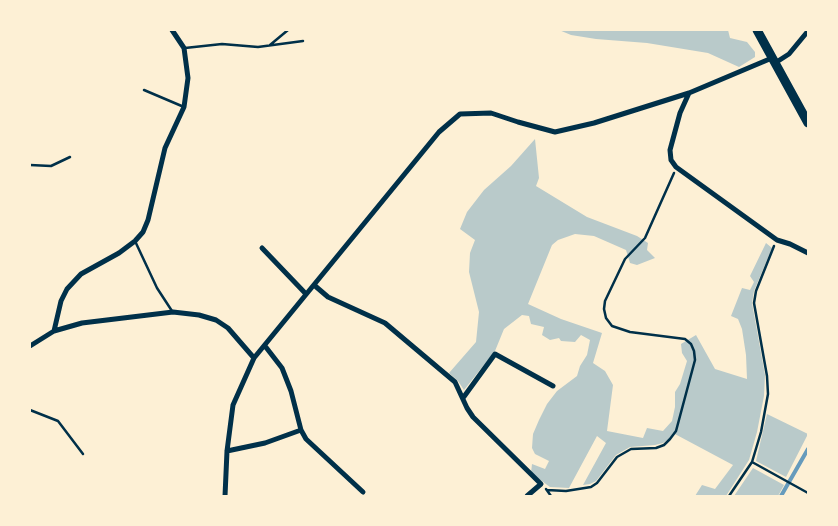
<!DOCTYPE html>
<html>
<head>
<meta charset="utf-8">
<style>
	body { margin:0 }
	#map { position:relative; width:838px; height:526px; overflow:hidden; background:#fdf0d5; font-family:"Golos Text",sans-serif }
	canvas { display:block }
	.frame { position:absolute; inset:0; border:31px solid #fdf0d5; pointer-events:none }
</style>
</head>
<body>
<div id="map">
<canvas width="838" height="526"></canvas>
<div class="frame"></div>
</div>
<script>
const context = document.querySelector('canvas').getContext('2d');
context.lineJoin = 'round';
function fill(path, color) { context.fillStyle = color; context.fill(path, 'evenodd'); }
const poly = rows => new Path2D(rows.map(r => 'M' + r).join(''));
function strokePath(path, color, width, dash) { context.strokeStyle = color; context.lineWidth = width; context.lineCap = dash ? 'butt' : 'round'; context.setLineDash(dash || []); context.stroke(path); }
fill(poly([
	[559,30,728,30,730,38,747,42,755,52,755,57,739,67,708,53,647,43,596,39,571,35],
	[535,139,539,178,536,186,587,217,637,236,648,243,647,250,655,258,637,265,630,263,626,250,594,236,575,234,558,240,552,245,528,304,561,319,602,333,593,363,605,371,613,385,607,431,643,438,647,428,663,431,672,421,675,407,675,392,680,384,687,361,682,353,681,344,696,335,715,369,747,379,746,355,742,329,738,319,731,316,742,288,750,290,754,282,750,276,766,243,772,248,754,291,752,303,765,375,764,396,757,432,749,460,726,496,695,496,702,485,715,489,733,465,673,433,670,438,663,443,655,445,630,447,616,455,596,481,590,484,583,485,606,443,597,436,569,488,550,487,531,473,532,464,545,469,549,461,535,454,532,448,533,434,539,420,547,404,557,391,577,376,580,366,587,355,590,340,581,335,575,342,561,341,559,338,550,340,542,335,544,327,531,324,529,316,522,315,504,329,495,351,464,390,458,381,449,373,476,342,479,312,469,272,470,253,475,240,460,229,467,212,484,190,511,166],
	[767,414,808,434,786,477,756,461],
	[753,468,784,485,778,496,734,496]
]), '#b9caca');
strokePath(poly([
	[781,496,808,449]
]), '#669bbc', 4);
strokePath(poly([
	[752,462,808,493],
	[546,489,551,496],
	[547,490,566,491,591,487,597,483,617,457,631,449,656,448,664,445,670,439,676,431,695,360,694,351,691,344,685,339,630,332,612,326,606,318,604,309,605,301,625,259,645,238,674,173],
	[729,496,752,462,761,432,768,394,767,376,754,303,756,291,774,246]
]), '#003049', 2.5);
strokePath(poly([
	[270,45,288,30],
	[185,48,222,44,258,47,303,41],
	[144,90,184,107],
	[30,165,51,166,70,157],
	[135,241,157,288,172,311],
	[30,410,58,421,83,454]
]), '#003049', 2.5);
strokePath(poly([
	[775,63,789,54,808,31],
	[689,93,680,113,670,150,671,160,676,167,777,240,790,244,808,253],
	[262,248,306,294],
	[314,285,328,297,385,323,455,382,467,408,473,417,541,484,527,496],
	[54,331,61,301,67,289,81,274,119,253,135,241,143,232,148,220,165,148,184,107,188,78,184,48,172,30],
	[30,346,54,331,82,323,173,312,199,315,216,320,228,328,254,358],
	[265,346,282,368,291,391,301,430,306,439,363,492],
	[463,398,495,354,553,386],
	[227,451,265,443,301,430],
	[225,496,227,451,233,405,254,358,439,132,460,114,491,113,518,122,555,132,594,123,689,93,772,58]
]), '#003049', 5);
strokePath(poly([
	[757,30,808,123]
]), '#003049', 9);
</script>
</body>
</html>
